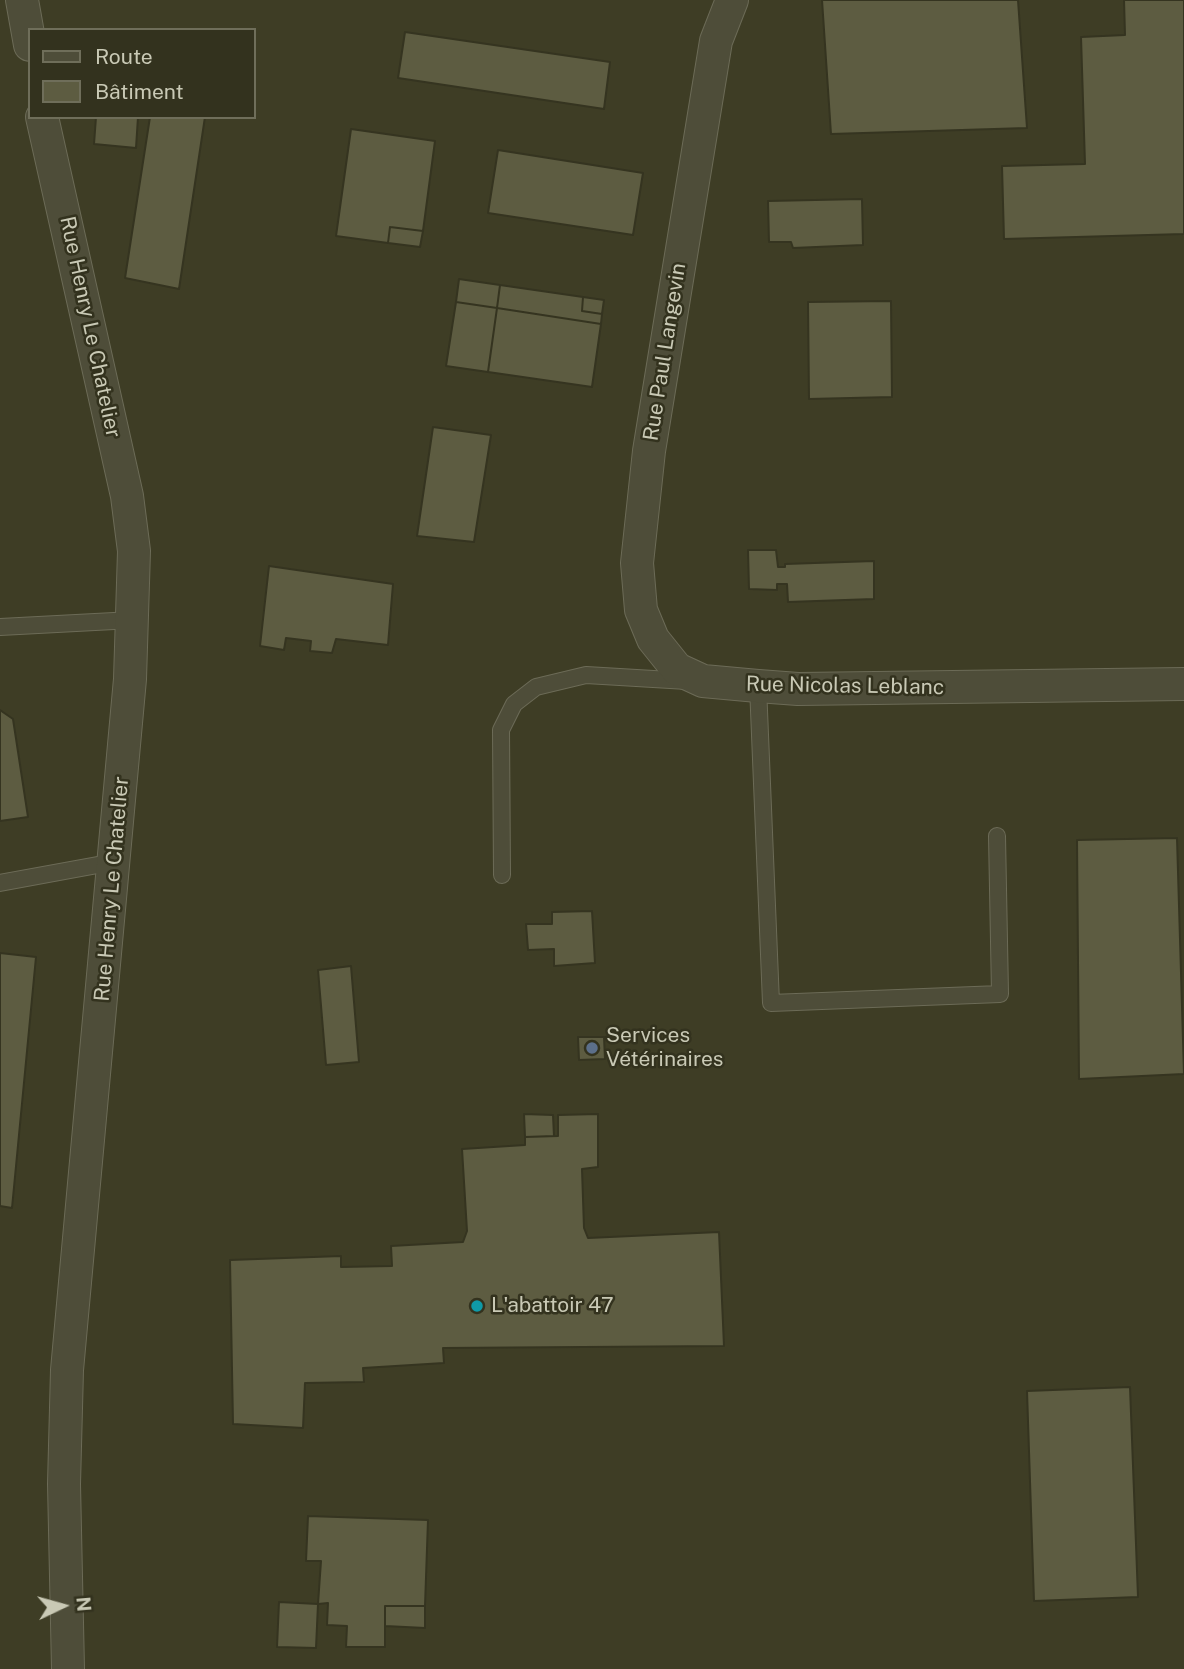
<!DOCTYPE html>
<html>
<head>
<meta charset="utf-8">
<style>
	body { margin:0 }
	#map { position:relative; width:1184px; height:1669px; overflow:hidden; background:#3e3d25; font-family:"Public Sans",sans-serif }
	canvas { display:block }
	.legend { position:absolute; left:28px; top:28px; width:228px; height:91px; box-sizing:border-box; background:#33321e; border:2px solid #6f6e5a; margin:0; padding:9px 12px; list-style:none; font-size:21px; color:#c9c9b5 }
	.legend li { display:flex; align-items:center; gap:14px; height:35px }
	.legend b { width:35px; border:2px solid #6f6e5a }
	.north { position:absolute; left:28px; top:1571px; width:70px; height:70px; -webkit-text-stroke:5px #33321e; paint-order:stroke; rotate:85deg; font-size:19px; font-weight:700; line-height:28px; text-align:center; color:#c9c9b5 }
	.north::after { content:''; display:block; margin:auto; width:24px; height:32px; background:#c9c9b5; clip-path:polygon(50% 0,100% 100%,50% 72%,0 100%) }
</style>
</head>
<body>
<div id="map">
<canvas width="1184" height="1669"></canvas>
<ul class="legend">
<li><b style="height:9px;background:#4e4d39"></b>Route</li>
<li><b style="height:19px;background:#5d5c41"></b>Bâtiment</li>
</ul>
<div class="north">N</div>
</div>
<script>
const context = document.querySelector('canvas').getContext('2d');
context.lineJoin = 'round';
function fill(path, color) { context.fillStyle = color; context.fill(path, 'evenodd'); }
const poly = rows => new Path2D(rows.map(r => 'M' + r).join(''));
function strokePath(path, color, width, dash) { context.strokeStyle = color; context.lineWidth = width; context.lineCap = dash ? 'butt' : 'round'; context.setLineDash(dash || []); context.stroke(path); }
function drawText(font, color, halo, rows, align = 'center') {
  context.font = font + ' "Public Sans",sans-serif'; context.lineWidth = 5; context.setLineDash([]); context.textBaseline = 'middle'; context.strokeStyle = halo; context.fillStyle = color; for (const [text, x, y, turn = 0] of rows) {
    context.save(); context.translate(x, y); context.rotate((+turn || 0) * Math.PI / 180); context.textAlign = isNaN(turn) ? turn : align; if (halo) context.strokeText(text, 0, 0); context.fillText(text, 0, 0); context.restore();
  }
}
const building = poly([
	[822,0,1018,0,1027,128,831,134,822,0],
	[1124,0,1184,0,1184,234,1004,239,1002,166,1085,164,1081,37,1125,35,1124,0],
	[405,32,610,62,604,109,398,78,405,32],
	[96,117,138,117,136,148,94,144,96,117],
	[150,117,205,117,179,289,125,278,150,117],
	[351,129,435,141,423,231,390,227,388,243,336,236,351,129],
	[498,150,643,173,633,235,488,213,498,150],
	[862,199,863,245,793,248,791,242,769,242,768,201,862,199],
	[390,227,423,231,420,247,388,243,390,227],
	[459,279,500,285,497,308,456,302,459,279],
	[500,285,583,297,582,311,602,314,601,324,497,308,500,285],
	[583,297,604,300,602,314,582,311,583,297],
	[891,301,892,397,809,399,808,302,891,301],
	[456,302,497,308,488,372,446,366,456,302],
	[497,308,601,324,592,387,488,372,497,308],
	[433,427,491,435,474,542,417,536,433,427],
	[748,550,776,550,778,567,785,567,785,564,874,561,874,599,788,602,787,584,777,584,777,590,749,589,748,550],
	[269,566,393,584,388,645,336,639,332,653,310,651,311,641,286,638,284,650,260,646,269,566],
	[0,710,13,719,28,817,0,821,0,710],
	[1177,838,1184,1074,1079,1079,1077,840,1177,838],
	[592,911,595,963,554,966,554,949,528,950,526,924,552,924,552,912,592,911],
	[0,953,36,957,12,1208,0,1206,0,953],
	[351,966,359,1062,326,1065,318,970,351,966],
	[578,1037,604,1037,605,1059,579,1060,578,1037],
	[524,1114,553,1115,554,1136,525,1137,524,1114],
	[598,1114,598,1167,582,1169,584,1228,588,1238,719,1232,724,1346,443,1348,444,1363,363,1368,364,1382,305,1383,303,1428,233,1424,230,1260,341,1256,341,1267,392,1266,391,1246,463,1242,467,1231,462,1149,525,1145,525,1137,558,1136,558,1115,598,1114],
	[1130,1387,1138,1597,1034,1601,1027,1391,1130,1387],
	[308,1516,428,1520,425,1606,385,1606,385,1647,346,1647,347,1626,327,1625,328,1603,318,1604,321,1561,306,1561,308,1516],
	[279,1602,318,1604,316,1648,277,1647,279,1602],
	[385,1606,425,1606,425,1628,385,1626,385,1606]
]);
fill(building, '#5d5c41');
strokePath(building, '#353420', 2);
const lane = poly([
	[0,627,133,620],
	[758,686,771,1003,1000,994,997,836],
	[502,875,501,730,514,704,536,687,586,675,687,681],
	[0,883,114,862]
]);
const street = poly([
	[22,0,30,45],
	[732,0,716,41,649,451,637,563,641,610,653,639,677,669,703,681,758,686,798,689,1184,684],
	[42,117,127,496,134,551,130,679,67,1370,64,1484,68,1669]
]);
strokePath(lane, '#6c6b57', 18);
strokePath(street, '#6c6b57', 34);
strokePath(lane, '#4e4d39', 16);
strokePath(street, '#4e4d39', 32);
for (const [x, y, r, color] of [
	[592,1048,7,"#5c6f8a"],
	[477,1306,7,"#0f9aa8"]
]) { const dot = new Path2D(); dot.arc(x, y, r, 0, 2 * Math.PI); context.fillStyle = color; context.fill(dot); strokePath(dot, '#33321e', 2.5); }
drawText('21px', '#c9c9b5', '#33321e', [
	["Rue Henry Le Chatelier",90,327,78],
	["Rue Paul Langevin",665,352,-81],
	["Rue Nicolas Leblanc",845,686,1],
	["Rue Henry Le Chatelier",112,889,-85]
]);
drawText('21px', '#c9c9b5', '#33321e', [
	["Services",606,1036],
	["Vétérinaires",606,1060],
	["L'abattoir 47",491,1306]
], 'left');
</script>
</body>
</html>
